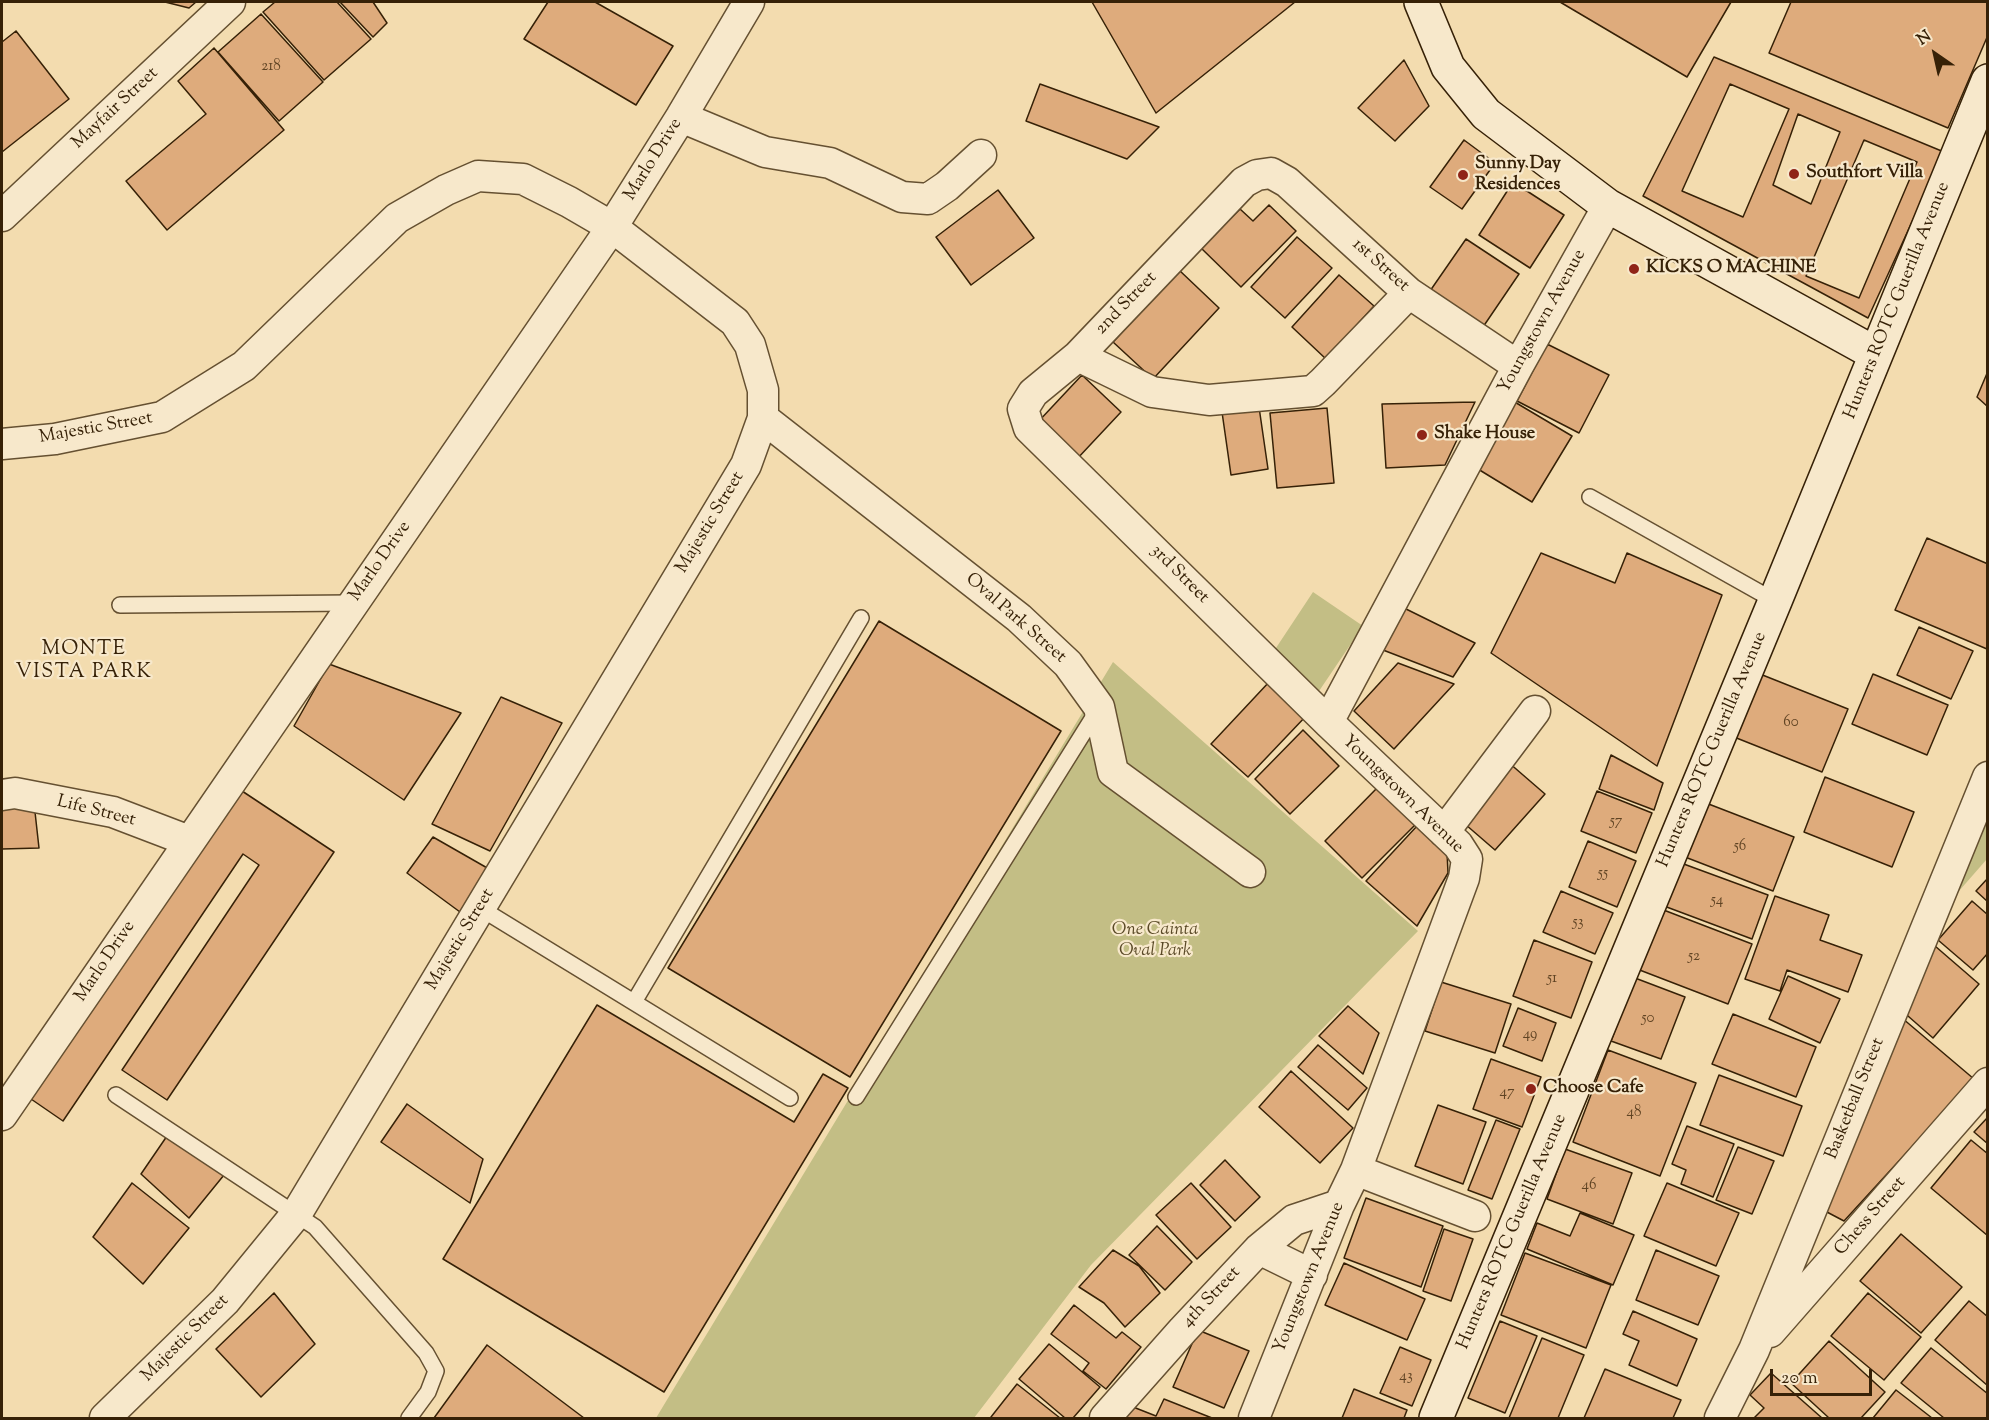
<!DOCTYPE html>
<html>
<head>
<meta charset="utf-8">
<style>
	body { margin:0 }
	#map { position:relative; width:1989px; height:1420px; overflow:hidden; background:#f3dcaf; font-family:"Sorts Mill Goudy",serif }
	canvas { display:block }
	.frame { position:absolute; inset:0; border:3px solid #362107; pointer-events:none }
	.north { position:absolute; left:1905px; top:24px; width:60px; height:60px; -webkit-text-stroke:4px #f7e8cb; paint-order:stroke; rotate:326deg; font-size:16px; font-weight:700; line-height:24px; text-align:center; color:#362107 }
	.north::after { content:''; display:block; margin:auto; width:21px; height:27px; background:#362107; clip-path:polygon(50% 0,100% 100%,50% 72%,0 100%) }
	.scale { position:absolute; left:1770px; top:1369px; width:102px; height:27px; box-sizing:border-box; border:3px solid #362107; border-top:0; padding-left:8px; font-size:18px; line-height:21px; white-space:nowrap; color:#362107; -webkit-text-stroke:4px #f7e8cb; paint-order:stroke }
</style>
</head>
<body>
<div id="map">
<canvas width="1989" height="1420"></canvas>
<div class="frame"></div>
<div class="north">N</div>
<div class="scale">20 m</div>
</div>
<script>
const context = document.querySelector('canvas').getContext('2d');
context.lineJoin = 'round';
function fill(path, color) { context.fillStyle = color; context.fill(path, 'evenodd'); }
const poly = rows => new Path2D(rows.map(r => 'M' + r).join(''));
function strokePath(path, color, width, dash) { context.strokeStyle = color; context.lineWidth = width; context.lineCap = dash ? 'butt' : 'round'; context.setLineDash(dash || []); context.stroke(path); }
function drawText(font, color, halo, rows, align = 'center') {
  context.font = font + ' "Sorts Mill Goudy",serif'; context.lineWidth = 4.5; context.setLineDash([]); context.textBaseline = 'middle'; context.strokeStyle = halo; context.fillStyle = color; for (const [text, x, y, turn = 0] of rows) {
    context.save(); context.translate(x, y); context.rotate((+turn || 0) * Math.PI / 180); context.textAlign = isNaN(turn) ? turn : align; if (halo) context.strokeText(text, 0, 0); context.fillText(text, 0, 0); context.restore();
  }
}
fill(poly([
	[1313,592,1363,626,1315,697,1274,651],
	[1113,662,1418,931,1091,1265,974,1418,656,1418],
	[1987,792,1987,859,1931,923]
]), '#c3be85');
const building = poly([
	[165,2,196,2,189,8,165,2],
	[275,2,337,2,371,39,324,80,263,12,275,2],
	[340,2,373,2,387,23,373,37,340,2],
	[548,2,595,2,673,46,636,105,524,39,548,2],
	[1092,2,1295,2,1156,113,1092,2],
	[1560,2,1731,2,1687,77,1560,2],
	[1791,2,1988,2,1988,35,1948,128,1769,53,1791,2],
	[261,14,323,82,279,121,218,52,261,14],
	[16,31,69,99,2,152,2,42,16,31],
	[214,48,284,130,167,230,126,181,206,114,178,81,214,48],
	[1714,57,1944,152,1868,318,1643,196,1714,57],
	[1404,60,1429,106,1395,141,1358,108,1404,60],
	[1040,84,1159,127,1127,159,1026,121,1040,84],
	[1730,84,1789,109,1743,217,1682,191,1730,84],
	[1798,114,1840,132,1811,204,1773,185,1798,114],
	[1464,140,1495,163,1462,209,1430,187,1464,140],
	[1864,140,1917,162,1859,298,1806,276,1864,140],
	[1513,182,1564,215,1530,268,1479,235,1513,182],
	[998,190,1034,238,971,285,936,237,998,190],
	[1269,205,1296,231,1241,287,1201,248,1240,209,1253,221,1269,205],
	[1297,237,1332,268,1285,318,1251,287,1297,237],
	[1466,239,1519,274,1483,327,1430,291,1466,239],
	[1179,270,1219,308,1153,379,1113,342,1179,270],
	[1339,275,1374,306,1326,359,1292,327,1339,275],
	[1547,344,1609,375,1579,433,1517,401,1547,344],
	[1988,371,1988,407,1977,397,1988,371],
	[1082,375,1121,412,1076,460,1037,423,1082,375],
	[1513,401,1572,436,1532,502,1473,466,1513,401],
	[1475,402,1445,465,1386,468,1382,404,1475,402],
	[1259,407,1268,469,1231,475,1222,412,1259,407],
	[1327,408,1334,483,1277,488,1270,413,1327,408],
	[1927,538,1988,564,1987,649,1895,610,1927,538],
	[1541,553,1615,583,1627,553,1722,595,1657,766,1491,653,1541,553],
	[1404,608,1475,643,1453,677,1383,650,1404,608],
	[879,621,1061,731,850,1077,668,968,879,621],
	[1919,627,1973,651,1951,699,1897,675,1919,627],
	[1398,663,1454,684,1394,749,1354,711,1398,663],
	[329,664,461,713,404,800,294,726,329,664],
	[1760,674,1848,709,1822,772,1734,737,1760,674],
	[1873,674,1948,705,1927,755,1852,724,1873,674],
	[1270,681,1307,715,1248,777,1211,744,1270,681],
	[501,697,562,723,490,851,432,824,501,697],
	[1303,730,1339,766,1290,814,1255,779,1303,730],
	[1611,755,1663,783,1654,810,1599,789,1611,755],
	[1508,762,1545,794,1495,850,1458,818,1508,762],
	[1825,777,1914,812,1892,867,1804,832,1825,777],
	[1378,787,1416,824,1362,878,1325,841,1378,787],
	[239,789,334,852,167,1100,122,1070,259,865,243,854,63,1121,31,1099,239,789],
	[1597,791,1652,813,1636,853,1581,831,1597,791],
	[34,803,39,848,2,849,2,805,34,803],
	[1706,803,1794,837,1773,891,1685,857,1706,803],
	[1417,826,1447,852,1448,873,1417,926,1366,881,1417,826],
	[433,837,489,869,460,912,407,873,433,837],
	[1588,841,1636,861,1617,907,1569,887,1588,841],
	[1681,863,1768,895,1752,939,1664,906,1681,863],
	[1988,878,1988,902,1976,891,1988,878],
	[1561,891,1613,913,1595,954,1543,932,1561,891],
	[1775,896,1829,915,1820,940,1862,955,1848,992,1787,970,1780,991,1745,979,1775,896],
	[1972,901,1988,915,1988,953,1973,970,1938,940,1972,901],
	[1661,909,1752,944,1728,1004,1637,969,1661,909],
	[1534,940,1592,962,1571,1018,1513,996,1534,940],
	[1935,946,1979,984,1933,1038,1900,1009,1935,946],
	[1788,976,1840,999,1820,1043,1769,1019,1788,976],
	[1635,978,1685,997,1661,1059,1611,1041,1635,978],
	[1441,982,1511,1004,1495,1053,1425,1031,1441,982],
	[597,1005,794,1122,823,1074,848,1088,664,1392,443,1259,597,1005],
	[1348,1006,1379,1033,1363,1074,1319,1036,1348,1006],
	[1518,1008,1556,1023,1542,1061,1503,1046,1518,1008],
	[1733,1014,1816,1047,1796,1097,1712,1064,1733,1014],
	[1902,1018,1974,1079,1844,1221,1825,1211,1902,1018],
	[1318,1045,1367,1088,1348,1110,1298,1067,1318,1045],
	[1608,1050,1696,1083,1660,1176,1573,1142,1608,1050],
	[1491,1059,1541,1077,1522,1127,1473,1109,1491,1059],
	[1291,1071,1353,1128,1320,1163,1259,1107,1291,1071],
	[1719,1075,1802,1106,1783,1156,1700,1125,1719,1075],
	[407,1104,483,1159,470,1203,381,1142,407,1104],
	[1438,1105,1486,1122,1463,1184,1415,1166,1438,1105],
	[1988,1117,1988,1144,1974,1132,1988,1117],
	[1496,1120,1520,1129,1492,1199,1468,1190,1496,1120],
	[1687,1126,1734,1144,1713,1197,1681,1184,1686,1170,1672,1164,1687,1126],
	[167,1136,224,1175,189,1218,141,1174,167,1136],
	[1971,1140,1988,1154,1988,1236,1931,1188,1971,1140],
	[1738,1147,1774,1161,1752,1214,1716,1200,1738,1147],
	[1565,1149,1632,1173,1613,1224,1547,1199,1565,1149],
	[1225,1160,1260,1197,1235,1221,1200,1185,1225,1160],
	[132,1183,189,1228,143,1284,93,1237,132,1183],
	[1191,1183,1231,1227,1197,1259,1156,1215,1191,1183],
	[1667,1183,1739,1213,1716,1266,1644,1236,1667,1183],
	[1366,1198,1443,1226,1421,1287,1344,1258,1366,1198],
	[1580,1213,1634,1235,1613,1285,1527,1249,1537,1223,1570,1236,1580,1213],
	[1157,1226,1192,1262,1165,1290,1129,1255,1157,1226],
	[1444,1229,1473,1239,1451,1301,1423,1291,1444,1229],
	[1901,1234,1962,1287,1921,1333,1860,1281,1901,1234],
	[1113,1250,1139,1266,1160,1293,1125,1327,1104,1303,1079,1287,1113,1250],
	[1656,1250,1719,1276,1698,1325,1636,1300,1656,1250],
	[1525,1253,1611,1285,1586,1348,1501,1315,1525,1253],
	[1344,1263,1425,1299,1407,1340,1325,1305,1344,1263],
	[274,1293,315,1344,261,1397,216,1349,274,1293],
	[1868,1293,1921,1337,1884,1380,1831,1336,1868,1293],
	[1969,1301,1988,1317,1988,1386,1935,1340,1969,1301],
	[1074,1305,1116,1338,1122,1332,1141,1347,1106,1389,1083,1371,1089,1363,1051,1334,1074,1305],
	[1633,1311,1697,1339,1677,1386,1629,1365,1639,1341,1623,1334,1633,1311],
	[1500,1321,1537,1336,1505,1413,1468,1398,1500,1321],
	[1198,1330,1249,1351,1224,1408,1173,1387,1198,1330],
	[1542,1338,1584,1355,1558,1418,1509,1418,1542,1338],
	[1829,1341,1885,1392,1861,1418,1829,1418,1791,1383,1829,1341],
	[1049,1344,1100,1387,1073,1418,1065,1418,1019,1379,1049,1344],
	[487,1345,584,1418,434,1418,487,1345],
	[1400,1347,1431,1360,1412,1406,1380,1393,1400,1347],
	[1931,1348,1988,1394,1988,1418,1944,1418,1901,1383,1931,1348],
	[1605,1369,1681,1400,1673,1418,1584,1418,1605,1369],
	[1771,1373,1822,1418,1754,1418,1764,1408,1750,1395,1771,1373],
	[1017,1384,1060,1418,992,1418,991,1417,1017,1384],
	[1354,1389,1407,1410,1404,1418,1342,1418,1354,1389],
	[1896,1390,1932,1418,1873,1418,1896,1390],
	[1164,1399,1212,1418,1119,1418,1128,1405,1156,1416,1164,1399]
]);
fill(building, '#deab7c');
strokePath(building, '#362107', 1.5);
const lane = poly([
	[1590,497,1775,601],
	[120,605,353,603],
	[480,908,790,1098],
	[634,1002,861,618],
	[116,1095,315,1227,426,1353,436,1371,428,1392,409,1418],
	[856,1097,1099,708]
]);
const street = poly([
	[681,117,765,152,830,163,902,197,928,199,947,186,981,155],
	[2,216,230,2],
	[1078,356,1152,392,1209,400,1313,391,1323,382,1409,293],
	[763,418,1019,618,1068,664,1099,707,1113,772,1250,872],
	[2,444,55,439,162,417,244,366,397,218,446,190,478,176,523,179,569,202,612,227,735,322,750,345,763,390,763,418,746,465,297,1213,225,1301,105,1418],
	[1328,722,1029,428,1023,409,1033,393,1078,356,1244,182,1257,175,1271,173,1287,182,1409,293,1518,366],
	[2,795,15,793,113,812,189,841],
	[1444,832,1535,711],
	[2,1115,612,227,681,117,749,2],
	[1356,1170,1475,1216],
	[1259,1249,1312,1275],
	[1770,1332,1988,1083],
	[1105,1418,1183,1330,1259,1249,1294,1220,1339,1205],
	[1254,1418,1339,1205,1356,1170,1464,878,1467,859,1458,845,1328,722,1518,366,1608,206],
	[1720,1418,1754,1350,1988,777]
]);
const secondary = poly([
	[1421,2,1448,67,1486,114,1608,206,1876,354],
	[1436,1418,1775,601,1988,81]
]);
strokePath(lane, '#655031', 18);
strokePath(street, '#655031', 33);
strokePath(secondary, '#362107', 36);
strokePath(lane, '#f7e8cb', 15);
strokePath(street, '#f7e8cb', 30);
strokePath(secondary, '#f7e8cb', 33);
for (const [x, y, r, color] of [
	[1794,174,6,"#8f2418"],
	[1463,175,6,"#8f2418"],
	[1634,269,6,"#8f2418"],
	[1422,435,6,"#8f2418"],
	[1531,1089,6,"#8f2418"]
]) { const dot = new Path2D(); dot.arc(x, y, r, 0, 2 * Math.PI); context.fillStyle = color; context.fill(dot); strokePath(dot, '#f7e8cb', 2); }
drawText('15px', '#604424', null, [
	["218",271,67],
	["60",1791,723],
	["57",1616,822],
	["56",1740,847],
	["55",1603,874],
	["54",1717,901],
	["53",1578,923],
	["52",1694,957],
	["51",1552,979],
	["50",1648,1019],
	["49",1530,1035],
	["47",1507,1093],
	["48",1634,1113],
	["46",1589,1186],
	["43",1406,1377]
]);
drawText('18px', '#362107', '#f7e8cb', [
	["Mayfair Street",116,109,-43],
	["Marlo Drive",654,160,-58],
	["1st Street",1380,266,42],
	["Hunters ROTC Guerilla Avenue",1898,301,-68],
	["2nd Street",1127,304,-46],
	["Youngstown Avenue",1543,322,-61],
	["Majestic Street",96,429,-10],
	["Majestic Street",711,523,-59],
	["Marlo Drive",381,562,-55],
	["3rd Street",1179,575,45],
	["Oval Park Street",1015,619,41],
	["Hunters ROTC Guerilla Avenue",1713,750,-67],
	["Youngstown Avenue",1402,795,44],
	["Life Street",96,812,14],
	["Majestic Street",461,940,-59],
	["Marlo Drive",106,962,-56],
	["Basketball Street",1856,1099,-68],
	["Chess Street",1871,1217,-49],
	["Hunters ROTC Guerilla Avenue",1513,1232,-67],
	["Youngstown Avenue",1310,1278,-68],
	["4th Street",1212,1298,-47],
	["Majestic Street",186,1339,-45]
]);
drawText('bold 18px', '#362107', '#f7e8cb', [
	["Sunny Day",1475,165],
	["Residences",1475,186],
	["Southfort Villa",1806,174],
	["KICKS O MACHINE",1646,269],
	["Shake House",1434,435],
	["Choose Cafe",1543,1089]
], 'left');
drawText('italic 18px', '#594826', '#f7e8cb', [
	["One Cainta",1155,931],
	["Oval Park",1155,952]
]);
context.letterSpacing = '1.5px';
drawText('20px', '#362107', '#f7e8cb', [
	["MONTE",84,651],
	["VISTA PARK",84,674]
]);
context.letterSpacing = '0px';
</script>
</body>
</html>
